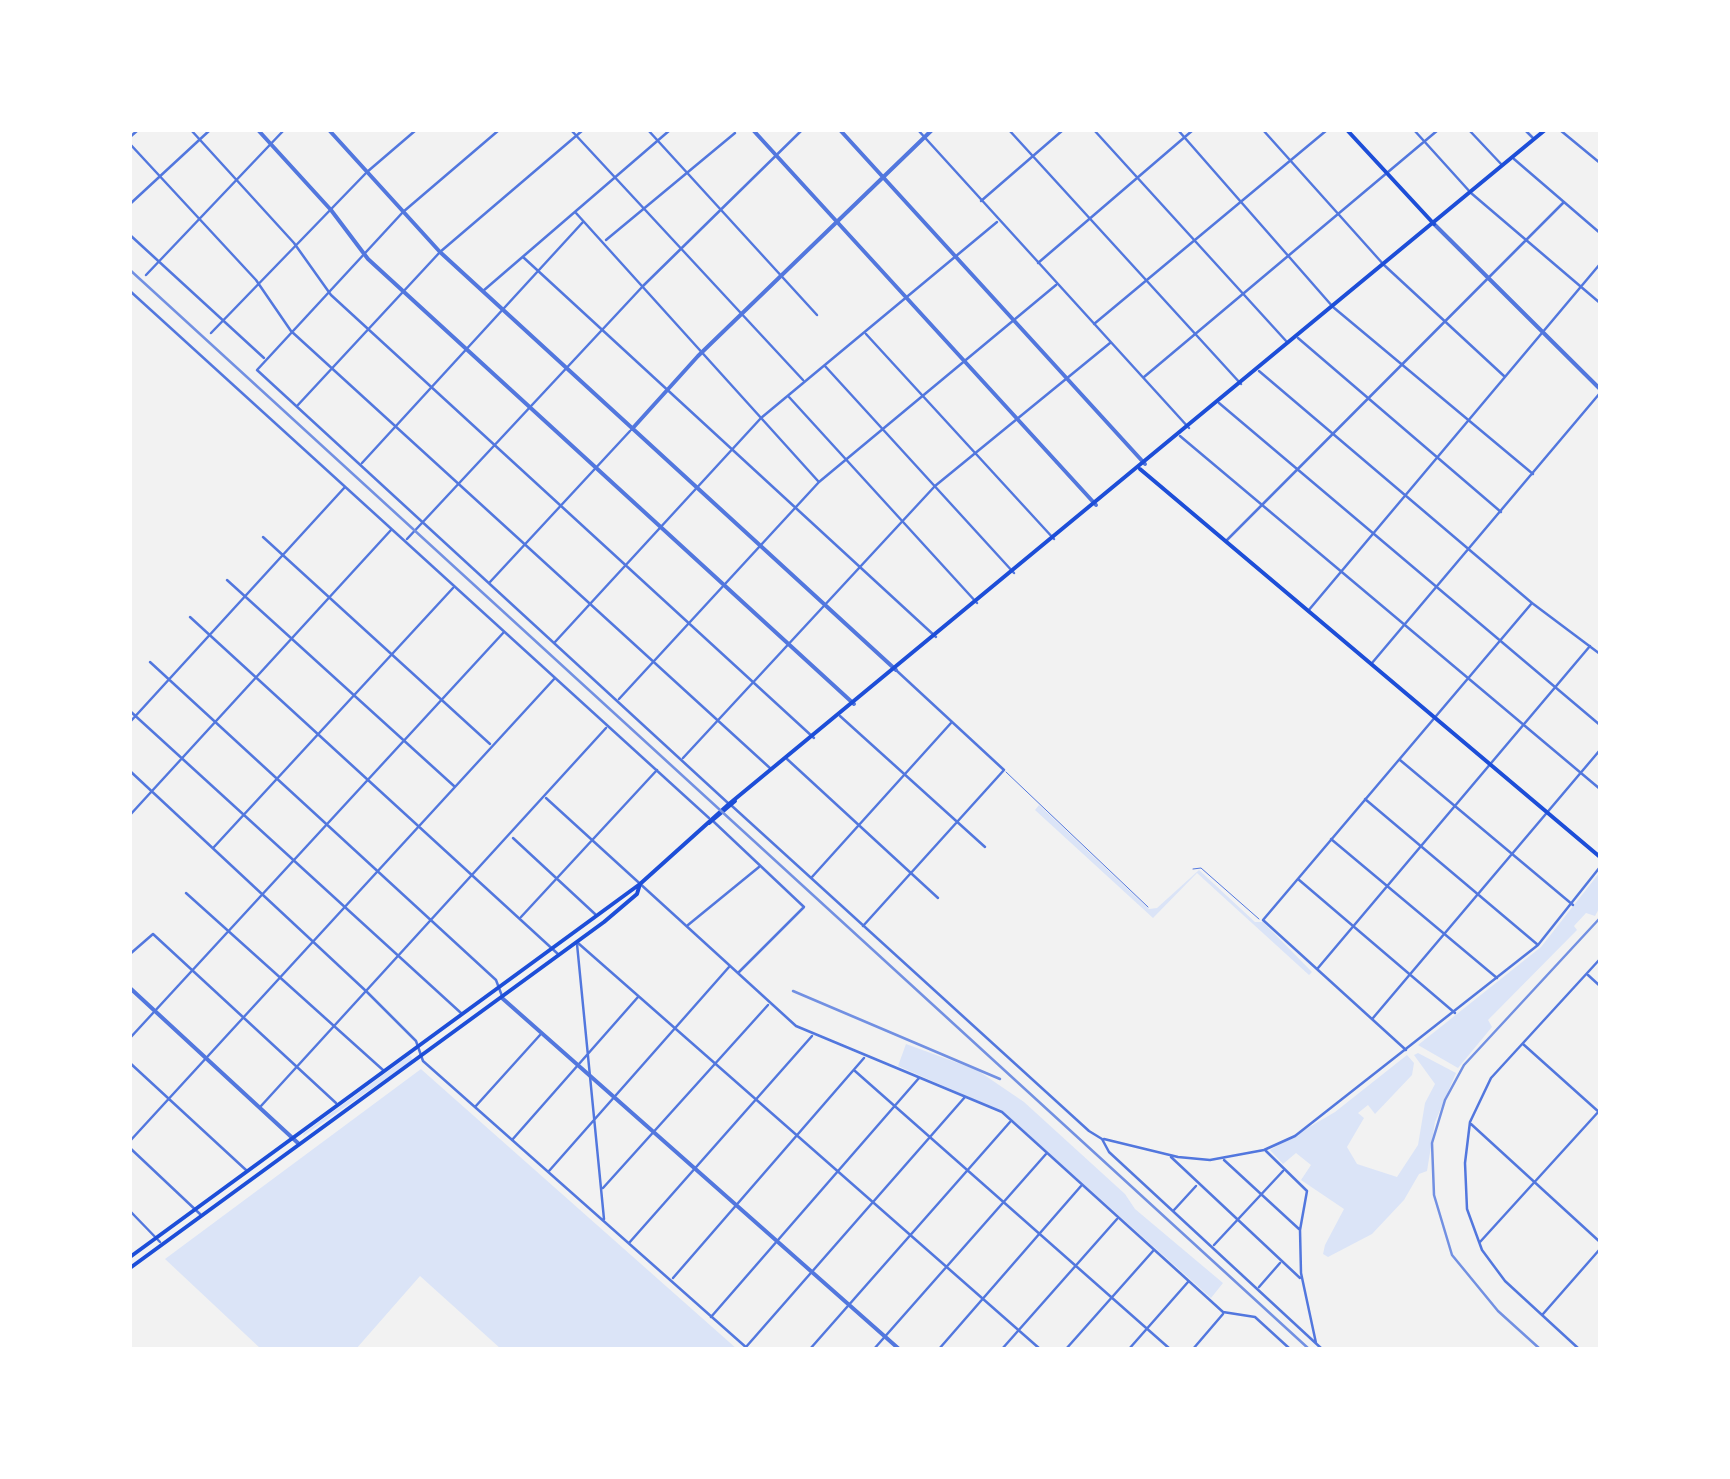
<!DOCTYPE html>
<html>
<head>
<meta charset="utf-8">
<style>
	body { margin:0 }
	#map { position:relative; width:1730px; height:1479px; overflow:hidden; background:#f2f2f2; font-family:"Sofia Sans Condensed",sans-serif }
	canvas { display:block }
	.frame { position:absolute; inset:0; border:132px solid #fff; pointer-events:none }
</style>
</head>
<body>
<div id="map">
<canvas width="1730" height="1479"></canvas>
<div class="frame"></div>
</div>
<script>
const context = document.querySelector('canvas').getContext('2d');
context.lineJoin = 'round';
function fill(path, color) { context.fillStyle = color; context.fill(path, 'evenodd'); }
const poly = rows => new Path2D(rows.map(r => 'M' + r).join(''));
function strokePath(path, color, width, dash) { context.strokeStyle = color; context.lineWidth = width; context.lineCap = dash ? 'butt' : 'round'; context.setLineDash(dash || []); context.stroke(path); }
fill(poly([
	[1039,805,1149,909,1157,908,1199,870,1255,922,1263,922,1312,972,1309,975,1197,873,1153,918,1035,810],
	[1600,872,1600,907,1595,916,1586,913,1574,926,1577,930,1488,1020,1492,1027,1458,1068,1418,1045,1541,947],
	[906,1044,977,1070,1024,1102,1125,1194,1135,1209,1223,1283,1211,1298,1003,1112,898,1066],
	[1418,1053,1456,1073,1435,1122,1427,1171,1419,1174,1404,1200,1372,1234,1328,1257,1323,1254,1325,1245,1344,1209,1301,1180,1311,1165,1296,1153,1283,1164,1270,1150,1335,1112,1407,1055,1414,1063,1412,1075,1375,1114,1368,1105,1358,1113,1364,1118,1347,1147,1357,1164,1397,1177,1418,1145,1425,1103,1435,1084,1414,1055],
	[410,1055,413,1060,303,1136,304,1133],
	[421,1069,422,1070,737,1349,501,1349,420,1276,356,1349,261,1349,165,1259]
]), '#dbe4f7');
strokePath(poly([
	[1006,772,1148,907],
	[1193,869,1201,868,1259,919]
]), '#5277de', 1);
strokePath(poly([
	[191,130,294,243,331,295,814,738],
	[499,130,403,212,257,370,728,803],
	[571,130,803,380],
	[648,130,817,315],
	[918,130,1189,428],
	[1009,130,1241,384],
	[1094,130,1287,342],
	[1178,130,1333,307,1533,474],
	[1263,130,1384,265,1504,376],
	[1414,130,1471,193,1600,303],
	[1469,130,1502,165],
	[1525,130,1533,138],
	[1560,130,1600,163],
	[130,137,138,130],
	[130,144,256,280,291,331,771,769],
	[1514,159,1600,233],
	[981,201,1063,130],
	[130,204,210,130],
	[576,213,818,481],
	[130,235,264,358],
	[606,240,735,133],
	[523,257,936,637],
	[1038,263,1193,130],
	[146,275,284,130],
	[130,291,709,818],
	[483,291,670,130],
	[1094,324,1327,130],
	[211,333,367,172,416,130],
	[866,334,1054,539],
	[1298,338,1501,512],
	[825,366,1014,573],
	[1259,371,1532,603,1600,654],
	[1144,377,1438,130],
	[789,397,977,603],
	[1219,403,1600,725],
	[297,406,440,252,583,130],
	[1180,436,1600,789],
	[362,463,583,222],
	[263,537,490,744],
	[407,539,643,286,802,130],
	[1226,541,1564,202],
	[227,580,454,786],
	[490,582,630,431],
	[1308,611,1600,264],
	[190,617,558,954],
	[555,642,761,418,997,222],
	[150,662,496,980,502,996],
	[1372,663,1600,393],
	[619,699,819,482,1056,285],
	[130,711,461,1013],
	[840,716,985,847],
	[130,722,345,487],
	[683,758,935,486,1110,343],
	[787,759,938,898],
	[1400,760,1573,905],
	[130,771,367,992,416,1041,423,1061,748,1349],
	[546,798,796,1026,1002,1112,1223,1312,1255,1317,1290,1349],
	[1365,799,1538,945],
	[732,806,1089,1131,1102,1139,1109,1152,1322,1349],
	[130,815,391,530],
	[714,822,804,907,738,973],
	[513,838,595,914],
	[1331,839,1497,978],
	[214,847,453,588],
	[812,877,951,723],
	[1298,879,1455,1013],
	[186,893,383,1070],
	[521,917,657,770],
	[688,925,759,867],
	[863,926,1004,770,897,671],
	[578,943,1040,1349],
	[577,944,604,1219],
	[130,954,153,934,336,1103],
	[1318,968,1590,646],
	[1588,975,1600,986],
	[1373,1018,1600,750],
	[130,1038,504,632],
	[1523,1044,1600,1113],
	[1406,1050,1263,920,1532,603],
	[130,1063,246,1170],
	[855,1071,1170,1349],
	[261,1106,606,728],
	[475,1107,540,1035],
	[1471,1124,1600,1242],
	[1104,1139,1178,1157,1210,1160,1264,1150,1295,1136,1538,945,1600,867],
	[512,1140,638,997],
	[130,1141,555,678],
	[130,1148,200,1214],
	[1266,1151,1307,1191,1300,1230,1301,1273,1316,1343],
	[1171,1157,1300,1278],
	[1224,1160,1299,1229],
	[549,1171,729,967],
	[603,1188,768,1005],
	[1174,1210,1196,1186],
	[130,1211,160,1242],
	[1480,1242,1600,1110],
	[629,1243,812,1036],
	[1214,1245,1283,1171],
	[673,1278,864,1058],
	[1259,1287,1280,1263],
	[1543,1314,1600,1249],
	[711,1317,919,1078],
	[746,1347,965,1097],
	[810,1349,1010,1122],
	[874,1349,1046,1154],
	[939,1349,1081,1186],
	[1002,1349,1117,1219],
	[1066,1349,1153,1251],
	[1129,1349,1188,1282],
	[1193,1349,1223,1314],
	[1579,1349,1505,1281,1482,1250,1467,1209,1465,1163,1470,1122,1491,1078,1600,959]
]), '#5277de', 2.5);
strokePath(poly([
	[258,130,331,210,368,259,854,704],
	[329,130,440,252,896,670],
	[733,130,739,130],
	[753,130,1096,505],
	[840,130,1145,464],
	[1434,224,1600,389],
	[632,429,698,356,932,130],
	[130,988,299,1144],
	[502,998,899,1349]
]), '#5277de', 4);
strokePath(poly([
	[1347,130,1434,224],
	[1140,469,1600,857],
	[709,823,735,801],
	[130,1257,640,884,729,804,1545,130],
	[130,1268,604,922,637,894,640,884]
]), '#1d4ed8', 4);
strokePath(poly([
	[130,270,1309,1349],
	[793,991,1000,1079],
	[1540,1349,1498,1311,1452,1255,1434,1195,1432,1143,1445,1100,1464,1065,1600,918]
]), '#7290e2', 2.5);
</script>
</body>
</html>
